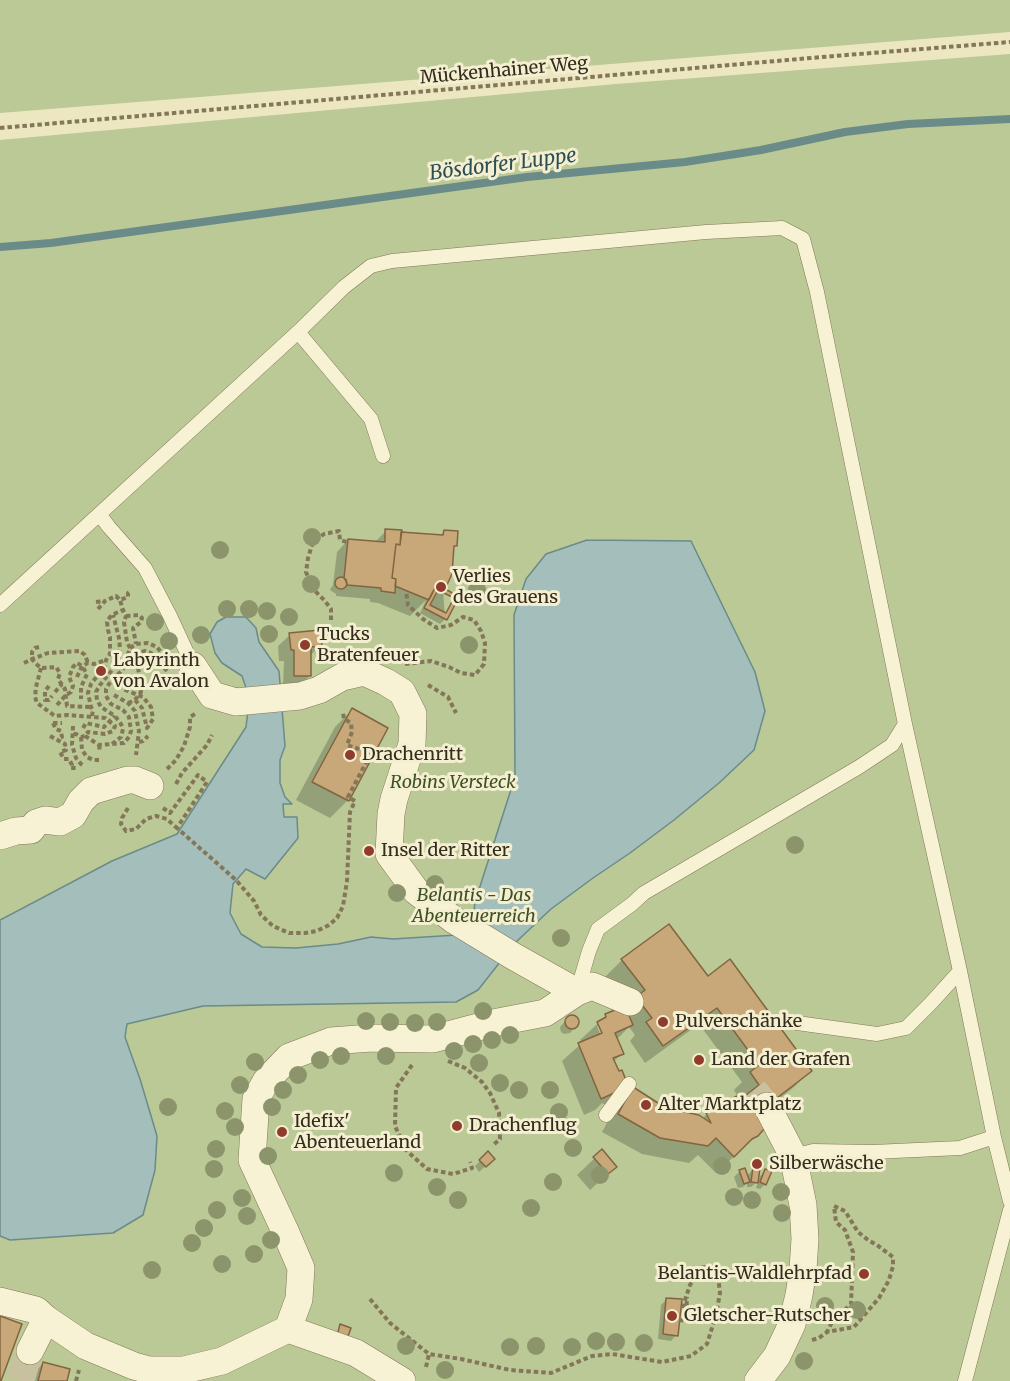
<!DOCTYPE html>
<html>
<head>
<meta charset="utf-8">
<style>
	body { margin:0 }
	canvas { display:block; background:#ece6c1 }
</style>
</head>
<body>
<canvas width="1010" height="1381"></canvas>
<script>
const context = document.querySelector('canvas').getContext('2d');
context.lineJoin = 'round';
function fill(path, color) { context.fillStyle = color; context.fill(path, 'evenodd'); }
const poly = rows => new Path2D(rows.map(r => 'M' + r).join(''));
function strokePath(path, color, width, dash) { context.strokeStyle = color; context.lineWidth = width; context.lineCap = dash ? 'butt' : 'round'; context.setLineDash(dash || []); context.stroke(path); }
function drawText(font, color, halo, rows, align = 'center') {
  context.font = font + ' Merriweather,serif'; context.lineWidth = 6; context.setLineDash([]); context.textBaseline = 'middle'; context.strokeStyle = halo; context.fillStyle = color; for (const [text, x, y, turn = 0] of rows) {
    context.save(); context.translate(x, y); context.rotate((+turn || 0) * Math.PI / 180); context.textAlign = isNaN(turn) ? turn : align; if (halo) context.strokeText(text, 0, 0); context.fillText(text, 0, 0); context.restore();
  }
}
fill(poly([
	[0,0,1010,0,1010,32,0,113],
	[1010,54,1010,1381,0,1381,0,140,616,84]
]), '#bac995');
const water = poly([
	[587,540,691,541,755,672,765,711,754,750,719,783,674,820,630,853,593,878,551,909,515,943,478,990,456,1002,203,1006,127,1024,125,1037,140,1079,157,1136,155,1170,143,1215,113,1233,10,1240,0,1236,0,920,112,861,177,834,246,727,248,711,247,691,242,676,222,663,215,653,210,634,217,622,226,617,246,617,256,628,259,642,279,671,285,746,280,760,280,783,285,797,292,804,283,804,284,817,297,817,298,838,265,879,246,869,233,884,230,913,241,934,262,947,296,948,338,944,371,937,393,939,457,935,473,919,475,902,515,777,514,615,526,579,546,554,587,540]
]);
fill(water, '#a3bebb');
strokePath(water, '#6b8b89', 1.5);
fill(poly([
	[386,531,400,534,440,536,444,532,456,545,452,549,443,589,445,619,440,624,420,613,426,600,410,616,378,603,370,602,370,599,336,596,336,594,330,590,331,588,333,585,337,552,348,540,374,543],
	[290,635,320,645,310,656,310,676,298,687,283,687,284,661,279,661,278,646],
	[352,710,386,729,347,801,330,818,296,800,335,727],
	[622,960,707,978,810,1071,793,1088,759,1114,757,1135,716,1173,698,1155,689,1163,642,1154,602,1132,614,1110,602,1103,595,1110,584,1115,562,1061,582,1043,580,1040,606,1016,627,1007,605,977],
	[699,1024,742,1082,734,1090,738,1097,728,1102,721,1108,707,1114,702,1119,661,1109,626,1084,613,1062,622,1054,616,1040,629,1027,635,1035,630,1041,645,1063],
	[597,1026,600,1026,606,1039,603,1041],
	[569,1017,574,1017,577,1019,578,1023,570,1033,564,1034,561,1032,560,1027],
	[595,1158,615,1167,590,1190,577,1175],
	[493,1159,479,1172,475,1166,480,1161],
	[753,1169,757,1182,751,1187,747,1187,747,1183,743,1187,738,1188,734,1177,740,1171,747,1176],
	[766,1170,765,1184,760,1189,756,1188,760,1176],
	[667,1299,676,1335,671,1341,658,1339,661,1305],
	[43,1363,66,1381,35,1381,38,1369]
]), '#0003');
strokePath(poly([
	[0,247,51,243,527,177,685,162,761,150,845,132,908,124,1010,119]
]), '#6b8b89', 8);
const building = poly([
	[385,529,402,530,400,545,396,544,392,578,396,579,395,593,381,591,381,588,347,585,346,581,344,578,348,539,385,542,385,529],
	[444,530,458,531,457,546,454,546,452,574,445,589,437,584,429,600,395,586,396,579,392,578,396,544,400,545,401,532,443,535,444,530],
	'335 583a6 6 0 1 1 12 0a6 6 0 1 1-12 0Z',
	[437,584,459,597,447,620,424,608,437,584],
	[438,590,454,598,446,613,430,605,438,590],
	[320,630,322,646,311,647,311,676,294,676,294,650,291,650,289,633,320,630],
	[352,708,388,728,349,801,312,782,352,708],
	[669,924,708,976,730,959,812,1071,760,1111,764,1129,758,1136,752,1139,734,1157,716,1138,708,1146,660,1138,618,1114,630,1092,614,1093,601,1099,578,1043,602,1033,597,1022,606,1017,605,1014,625,1006,633,1025,615,1033,624,1054,613,1058,619,1071,622,1070,627,1083,658,1103,662,1107,699,1115,711,1123,706,1113,721,1104,724,1109,727,1101,737,1096,742,1098,759,1085,750,1072,759,1065,717,1008,663,1046,646,1022,652,1018,636,997,645,990,621,959,669,924],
	'565 1022a7 7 0 1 1 14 0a7 7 0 1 1-14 0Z',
	[602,1149,617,1167,608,1174,593,1157,602,1149],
	[488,1151,495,1159,486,1167,479,1160,488,1151],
	[753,1167,760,1168,758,1183,751,1182,753,1167],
	[745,1168,750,1182,744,1184,739,1170,745,1168],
	[765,1169,772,1171,766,1185,760,1182,765,1169],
	[666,1298,682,1299,678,1336,663,1334,666,1298],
	[0,1316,22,1324,1,1381,0,1381,0,1316],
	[340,1324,351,1328,347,1339,337,1336,340,1324],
	[43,1362,70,1369,67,1381,38,1381,43,1362]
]);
fill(building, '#c8a778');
strokePath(building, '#826540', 1.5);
strokePath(poly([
	[754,1090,767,1106],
	[20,1381,30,1351]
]), '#c7c1a0', 27, [27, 14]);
const lane = poly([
	[298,332,371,419,383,456],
	[99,514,109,527,145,568,170,616,193,666],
	[0,605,298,332,344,287,371,266,392,261,706,232,782,228,803,239,817,292,905,724,960,971,994,1137,1010,1201],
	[577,992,589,951,598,929,632,904,644,893,859,767,892,745,905,724],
	[797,1023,877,1034,906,1028,931,1003,960,971],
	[606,1115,629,1084],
	[793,1156,813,1151,873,1152,960,1148,994,1137],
	[965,1381,1010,1210]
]);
const street = poly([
	[193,666,212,695,236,702,300,696,319,690,342,677,364,672,386,682,402,692,413,714,412,744,394,799,391,814,389,854,416,891,454,920,513,956,577,992,545,1013,493,1023,433,1039,371,1038,331,1041,289,1057,266,1081,256,1099,252,1160,286,1233,301,1268,299,1299,288,1329,356,1353,402,1381],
	[0,836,16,831,31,830,36,823,45,820,60,822,73,815,81,801,91,791,128,780,135,780,150,786],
	[577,992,592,986,630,1002],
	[0,1301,36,1310,46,1319,86,1346,134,1366,149,1370,184,1370,222,1361,288,1329],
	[30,1351,46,1319],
	[758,1381,777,1356,792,1324,799,1295,803,1269,805,1239,803,1205,793,1156,767,1106]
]);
strokePath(lane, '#847759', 15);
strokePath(street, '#847759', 28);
strokePath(poly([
	[0,128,834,56,1010,42],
	[96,602,104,601],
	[98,609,105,601,116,596,120,600,128,597,128,593,131,591],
	[126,616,139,615,142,618,141,622,133,628,136,644],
	[331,620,331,609,324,600,313,589,306,572,308,558,313,542,324,534,339,531,340,540,347,542],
	[39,647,35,648,32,652,32,659,35,663,41,668,56,667,60,673,58,679,65,689,67,706,91,707],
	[130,648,136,644,148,643,157,647,167,660],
	[24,663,32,659,48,653,80,651,85,655,88,663],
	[405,664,431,661,449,667,461,673,475,675,484,664,485,643,481,631,474,620,463,617,451,625,437,628,423,619,408,605,406,591],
	[41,668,36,687,35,697,37,703,55,716,68,715,105,718,115,726,113,731,105,734,88,732,85,736,81,737,76,734,72,734],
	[77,677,82,666,88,663,94,664,106,660],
	[428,685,448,697,456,713],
	[49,686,45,691,45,700,49,700,52,696],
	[55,692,62,684],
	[114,695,128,703,135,711,139,731,136,755],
	[135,700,142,708,147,728,153,719,151,707,143,697,123,689,121,686,123,683,130,681,136,685,141,686],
	[128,703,135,700,141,692,137,658,139,653,145,651,151,653,167,671],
	[57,705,66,695,71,692,73,686,69,677,73,667,77,663,82,666,87,674,81,687,81,699],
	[92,716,93,710,91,707,88,693,91,684,105,666,106,660,110,654,110,637,108,630,107,622,110,617,116,613,123,610],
	[53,723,56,729,61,731,62,737,58,739],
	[53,723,62,723],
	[73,726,72,745,76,758,81,764,84,766],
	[83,728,86,723,104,727,115,716],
	[50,736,65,744,66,750,60,752,64,759,69,759,72,765,71,768,78,768],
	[85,736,99,745,124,743,129,737,131,731,129,717,123,710,111,704,106,696,106,689,109,684,123,669,130,648,127,642,124,622,126,616,123,610,120,600],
	[81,737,82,750,87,757,93,760,99,760],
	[139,742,143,741,148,736],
	[112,744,121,737,123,729,121,724,115,716,101,707,97,700,96,692,100,685,113,669,118,660,120,649,119,638,113,615],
	[99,745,100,752],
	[167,769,176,760,184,746,190,727,190,717,195,714],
	[176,784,182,773,207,745,212,735],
	[128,808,122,818,121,824,126,831,136,829,146,819,156,816,167,819,177,828],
	[163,808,170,813,198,775,207,782,177,828,236,880,254,901,261,915,273,926,289,933,305,933,317,931,329,925,337,918,343,906,347,881,350,812,355,801,348,797,370,755,362,750,347,745,352,732,351,723,344,719,343,713],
	[448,1061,465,1068,482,1082,490,1093,499,1113,500,1139,492,1146],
	[412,1065,396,1088,395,1126,406,1150,427,1169,453,1174,472,1168,470,1162],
	[370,1299,390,1323,429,1354,461,1359,510,1370,551,1373,592,1356,612,1354,662,1362,691,1356,707,1344,716,1315,720,1293,718,1276,712,1266,700,1268,690,1285,684,1303,683,1315,680,1314],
	[679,1320,686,1321,687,1297],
	[812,1340,819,1338,827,1332,854,1327,879,1298,889,1280,893,1266,893,1257,877,1245,868,1240,858,1232,845,1211,834,1206,836,1222,845,1230,853,1252,851,1304,832,1322,827,1332],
	[426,1367,429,1354],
	[76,1381,79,1370]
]), '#847759', 4, [4.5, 3]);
strokePath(lane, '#f7f2d3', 14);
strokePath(street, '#f7f2d3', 27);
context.fillStyle = '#8c946b';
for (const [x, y] of [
	[312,537],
	[220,550],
	[311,584],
	[477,590],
	[227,609],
	[249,609],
	[267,611],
	[289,617],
	[155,622],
	[269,634],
	[201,635],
	[169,641],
	[469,645],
	[795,845],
	[435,884],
	[397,893],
	[561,938],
	[483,1011],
	[366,1021],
	[390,1022],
	[437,1022],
	[415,1023],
	[510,1035],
	[492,1040],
	[473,1044],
	[454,1051],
	[341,1056],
	[386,1056],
	[320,1060],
	[255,1062],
	[479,1063],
	[298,1075],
	[500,1083],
	[240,1085],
	[283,1090],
	[519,1090],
	[550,1090],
	[168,1107],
	[272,1107],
	[225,1111],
	[559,1112],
	[235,1127],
	[573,1148],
	[216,1149],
	[268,1156],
	[722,1166],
	[214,1169],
	[394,1173],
	[600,1175],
	[553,1182],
	[437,1187],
	[781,1192],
	[734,1197],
	[242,1198],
	[458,1200],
	[752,1200],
	[531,1208],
	[217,1210],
	[782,1213],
	[247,1216],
	[204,1228],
	[271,1240],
	[192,1243],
	[254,1254],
	[222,1264],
	[152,1270],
	[825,1306],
	[857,1310],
	[596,1341],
	[616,1342],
	[644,1343],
	[406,1346],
	[536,1346],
	[510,1347],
	[572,1347],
	[804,1361],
	[445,1370]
]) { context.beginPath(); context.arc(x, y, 9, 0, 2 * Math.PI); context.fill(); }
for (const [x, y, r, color] of [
	[441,587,6,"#903c2c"],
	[305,645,6,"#903c2c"],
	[101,671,6,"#903c2c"],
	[350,755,6,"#903c2c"],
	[369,851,6,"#903c2c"],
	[663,1022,6,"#903c2c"],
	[699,1060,6,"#903c2c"],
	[646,1105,6,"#903c2c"],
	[457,1126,6,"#903c2c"],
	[282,1132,6,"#903c2c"],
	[757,1164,6,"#903c2c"],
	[864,1274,6,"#903c2c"],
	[672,1316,6,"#903c2c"]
]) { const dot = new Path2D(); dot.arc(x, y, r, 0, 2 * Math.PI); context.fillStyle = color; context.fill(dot); strokePath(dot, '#f3efd0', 2); }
drawText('18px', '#342c1d', '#f3efd0', [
	["Mückenhainer Weg",504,71,-5]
]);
drawText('18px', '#342c1d', '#f3efd0', [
	["Verlies",453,577],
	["des Grauens",453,598],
	["Tucks",317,635],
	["Bratenfeuer",317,656],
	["Labyrinth",113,661],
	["von Avalon",113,682],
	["Drachenritt",362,755],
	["Insel der Ritter",381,851],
	["Pulverschänke",675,1022],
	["Land der Grafen",711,1060],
	["Alter Marktplatz",658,1105],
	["Idefix'",294,1122],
	["Abenteuerland",294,1143],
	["Drachenflug",469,1126],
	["Silberwäsche",769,1164],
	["Belantis-Waldlehrpfad",852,1274,"right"],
	["Gletscher-Rutscher",684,1316]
], 'left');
drawText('italic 18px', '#3e5024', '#f3efd0', [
	["Robins Versteck",453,783],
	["Belantis - Das",474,896],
	["Abenteuerreich",474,917]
]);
drawText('italic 20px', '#2d4f53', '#f3efd0', [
	["Bösdorfer Luppe",503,165,-7]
]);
</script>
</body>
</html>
